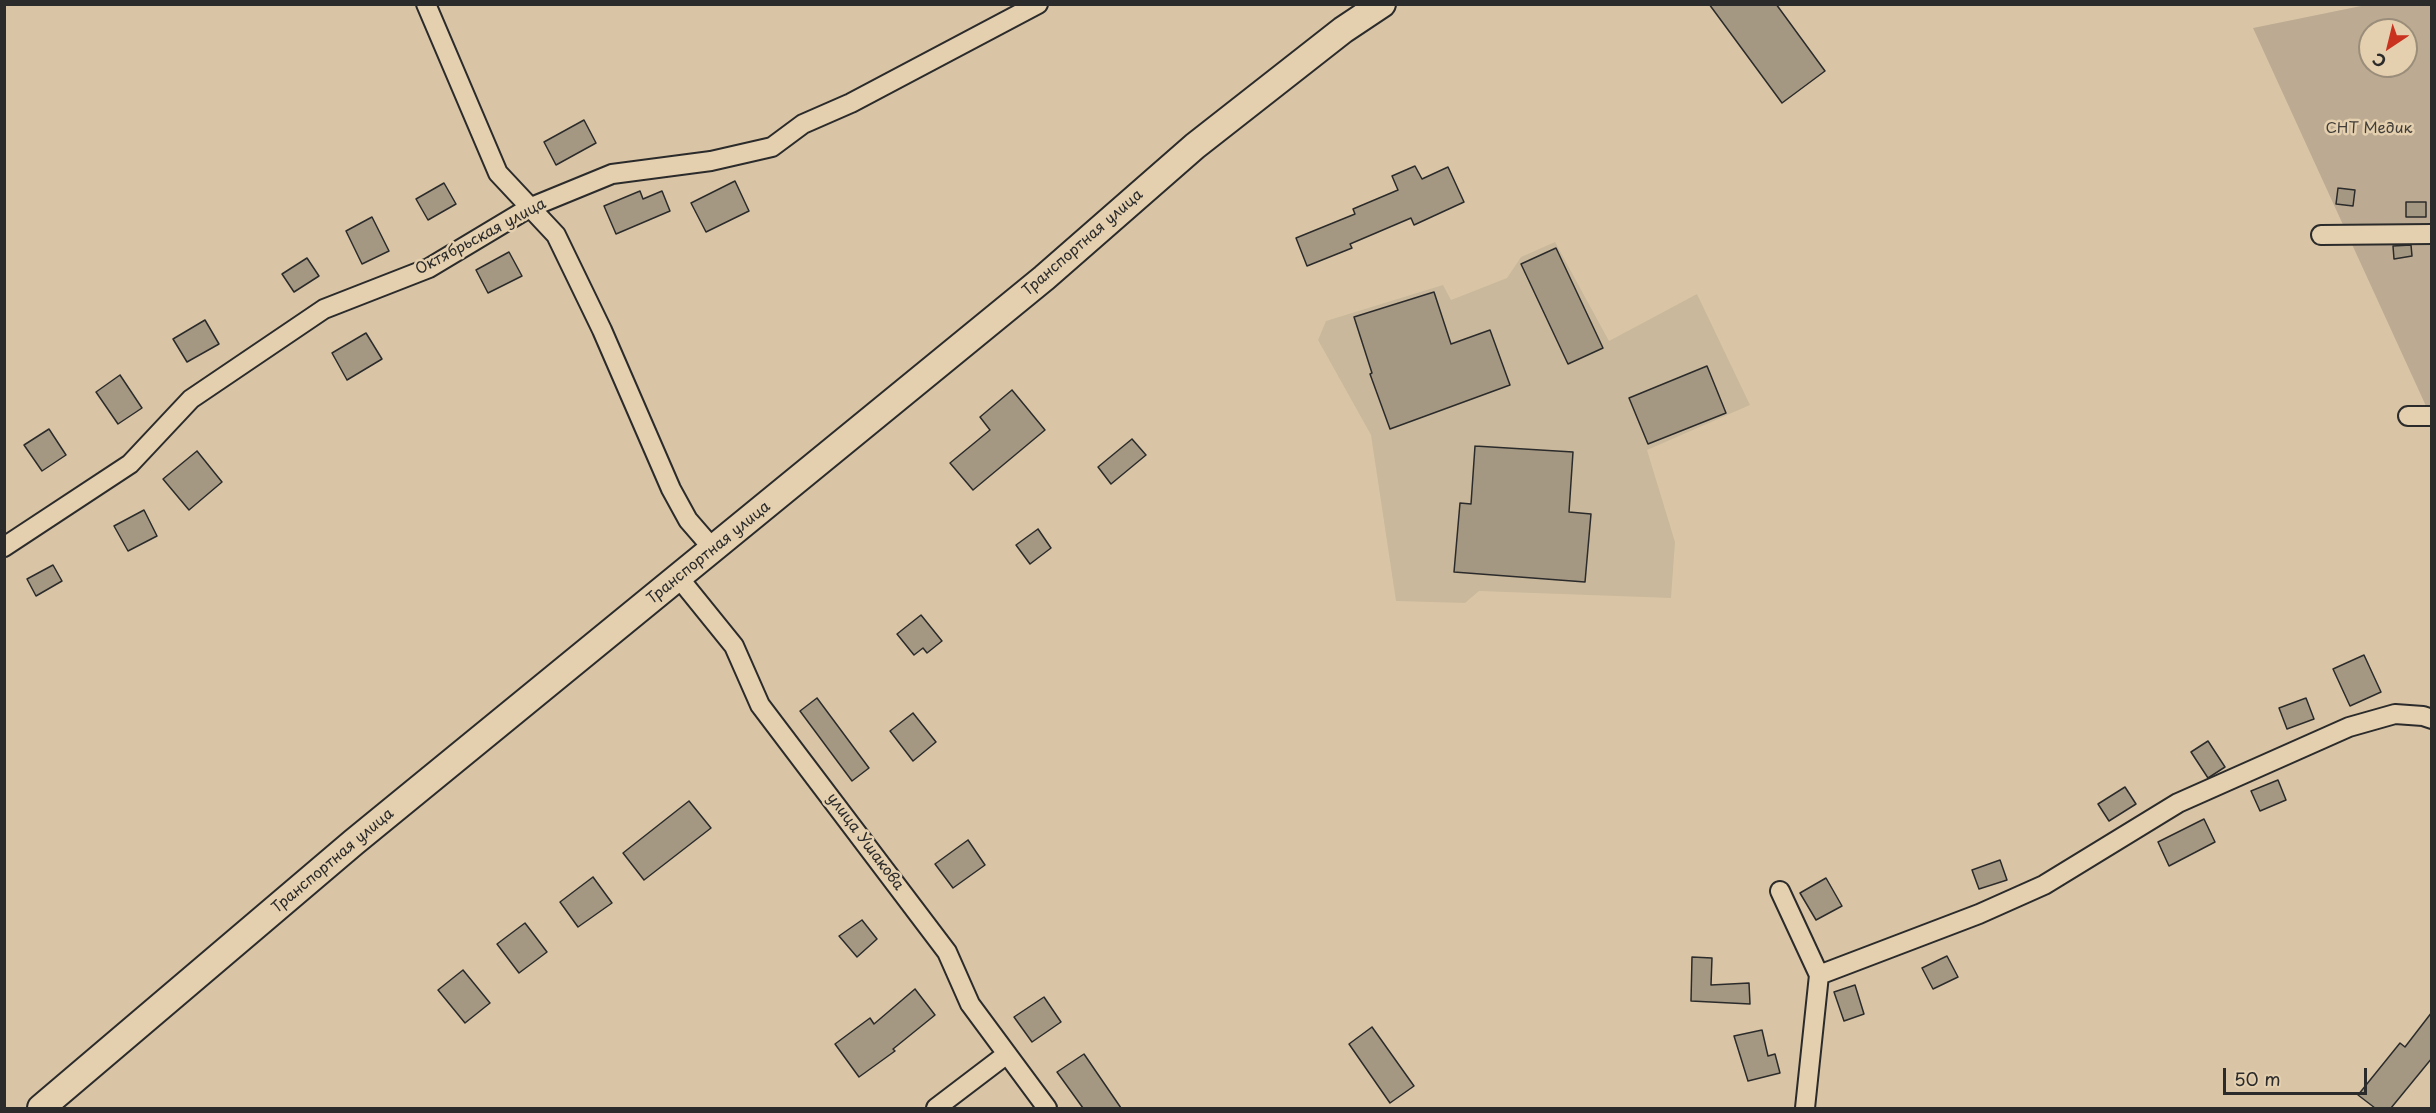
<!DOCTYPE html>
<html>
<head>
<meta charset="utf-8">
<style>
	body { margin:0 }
	#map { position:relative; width:2436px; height:1113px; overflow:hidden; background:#d9c5a6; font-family:"Playpen Sans",sans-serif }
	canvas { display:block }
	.frame { position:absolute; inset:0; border:6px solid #2b2b2b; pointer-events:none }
	.north { position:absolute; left:2358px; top:18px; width:60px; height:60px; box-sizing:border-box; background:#e4cfae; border:2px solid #9a8d7a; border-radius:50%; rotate:215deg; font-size:16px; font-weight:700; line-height:24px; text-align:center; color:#2b2b2b }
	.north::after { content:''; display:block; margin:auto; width:21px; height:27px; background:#c8321e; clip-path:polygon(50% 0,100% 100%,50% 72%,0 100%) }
	.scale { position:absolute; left:2223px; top:1068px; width:144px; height:27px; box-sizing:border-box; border:3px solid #2b2b2b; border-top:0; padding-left:8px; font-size:18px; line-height:21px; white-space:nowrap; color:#2b2b2b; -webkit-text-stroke:4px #e4cfae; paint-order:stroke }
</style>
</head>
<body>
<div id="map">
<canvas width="2436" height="1113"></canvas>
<div class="frame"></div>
<div class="north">С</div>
<div class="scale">50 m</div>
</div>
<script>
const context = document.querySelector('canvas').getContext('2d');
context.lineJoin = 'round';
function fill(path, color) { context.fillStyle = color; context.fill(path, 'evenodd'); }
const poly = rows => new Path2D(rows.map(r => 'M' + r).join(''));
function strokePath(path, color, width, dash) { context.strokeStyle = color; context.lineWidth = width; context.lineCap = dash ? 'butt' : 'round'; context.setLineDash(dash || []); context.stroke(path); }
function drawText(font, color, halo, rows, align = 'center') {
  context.font = font + ' "Playpen Sans",sans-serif'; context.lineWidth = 5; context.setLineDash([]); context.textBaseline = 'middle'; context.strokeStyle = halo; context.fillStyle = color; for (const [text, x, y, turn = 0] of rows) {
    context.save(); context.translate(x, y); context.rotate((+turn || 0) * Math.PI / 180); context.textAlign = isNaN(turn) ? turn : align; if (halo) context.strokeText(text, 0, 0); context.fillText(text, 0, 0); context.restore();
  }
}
fill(poly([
	[1555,242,1609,341,1697,294,1750,405,1647,450,1675,542,1671,598,1479,591,1465,603,1396,601,1371,435,1318,340,1326,321,1443,285,1451,300,1507,278,1521,257]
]), '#c9b89b');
fill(poly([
	[2366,5,2431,5,2431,417,2253,28],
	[2370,30,2406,30,2406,66,2370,66]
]), '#bcab92');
const building = poly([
	[1709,4,1776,4,1825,71,1782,103,1709,4],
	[584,120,596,143,556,165,544,142,584,120],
	[1415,166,1422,179,1448,167,1464,202,1414,225,1411,218,1350,244,1352,248,1307,266,1296,238,1355,214,1353,209,1398,190,1392,176,1415,166],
	[735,181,749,211,706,232,691,203,735,181],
	[444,183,456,204,428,220,416,199,444,183],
	[2338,188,2355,190,2353,206,2336,204,2338,188],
	[640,191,643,199,662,191,670,211,616,234,604,206,640,191],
	[2406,202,2426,202,2426,217,2406,217,2406,202],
	[372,217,389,251,362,264,346,231,372,217],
	[2411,245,2412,256,2394,259,2393,246,2411,245],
	[1556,248,1603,348,1568,364,1521,264,1556,248],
	[509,252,522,276,488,293,476,270,509,252],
	[307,258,319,276,294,292,282,274,307,258],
	[1434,292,1451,344,1490,330,1510,385,1390,429,1370,374,1372,373,1354,317,1434,292],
	[205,320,219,344,187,362,173,339,205,320],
	[366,333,382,359,347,380,332,353,366,333],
	[1707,366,1726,413,1648,444,1629,398,1707,366],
	[120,375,142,408,118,424,96,392,120,375],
	[1012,390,1045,430,973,490,950,463,990,430,980,417,1012,390],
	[49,429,66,455,42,471,24,445,49,429],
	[1132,439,1146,455,1111,484,1098,467,1132,439],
	[1475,446,1573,452,1569,512,1591,514,1585,582,1454,572,1460,503,1471,504,1475,446],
	[197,451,222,482,189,510,163,479,197,451],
	[144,510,157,536,128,551,114,526,144,510],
	[1038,529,1051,548,1030,564,1016,545,1038,529],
	[53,565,62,581,36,596,27,579,53,565],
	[921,615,942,641,927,653,923,648,914,655,897,634,921,615],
	[2364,655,2381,692,2350,706,2333,669,2364,655],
	[817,698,869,768,852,781,800,711,817,698],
	[2306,698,2314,719,2287,729,2279,708,2306,698],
	[913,713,936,742,913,761,890,731,913,713],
	[2208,741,2225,767,2208,778,2191,752,2208,741],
	[2278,780,2286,800,2260,811,2251,791,2278,780],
	[2125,787,2136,804,2109,821,2098,804,2125,787],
	[689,801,711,828,644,880,623,853,689,801],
	[2204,819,2215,842,2169,866,2158,842,2204,819],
	[968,840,985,865,953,888,935,864,968,840],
	[2000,860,2007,880,1979,889,1972,870,2000,860],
	[593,877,612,903,578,927,560,902,593,877],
	[1826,878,1842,906,1816,920,1800,893,1826,878],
	[862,920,877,939,857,957,839,936,862,920],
	[525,923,547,952,519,973,497,944,525,923],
	[1947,956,1958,977,1933,989,1922,968,1947,956],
	[1692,957,1712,958,1711,985,1749,983,1750,1004,1691,1001,1692,957],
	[463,970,490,1003,465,1023,438,990,463,970],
	[1855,985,1864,1014,1844,1021,1834,992,1855,985],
	[915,989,935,1015,893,1049,895,1051,859,1077,835,1044,870,1018,874,1024,915,989],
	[1044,997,1061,1022,1032,1042,1014,1017,1044,997],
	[2432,1012,2432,1058,2391,1108,2375,1108,2358,1095,2400,1043,2405,1047,2432,1012],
	[1372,1027,1414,1086,1390,1103,1349,1044,1372,1027],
	[1762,1030,1768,1056,1775,1054,1780,1073,1748,1081,1734,1036,1762,1030],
	[1084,1054,1121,1108,1083,1108,1057,1072,1084,1054]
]);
fill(building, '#a59882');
strokePath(building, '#2b2b2b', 1.5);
const minor = poly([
	[426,4,498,173,556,235,602,330,671,489,688,520,714,550],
	[2321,235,2432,234],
	[2408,416,2432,416],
	[4,547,130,464,191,399,324,309,429,268,529,208,612,174,711,161,772,147,803,124,851,103,1038,4],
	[679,578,734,646,760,705,947,952,970,1004,1047,1108],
	[1780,891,1819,975,1805,1108],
	[1819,975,1979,914,2044,885,2178,803,2349,727,2395,714,2423,716,2432,719],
	[936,1108,1007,1054]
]);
const secondary = poly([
	[41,1108,354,842,1044,278,1195,146,1343,30,1382,4]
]);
strokePath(minor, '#2b2b2b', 22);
strokePath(secondary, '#2b2b2b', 30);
strokePath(minor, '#e4cfae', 18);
strokePath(secondary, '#e4cfae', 26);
drawText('15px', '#413e3a', '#e4cfae', [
	["СНТ Медик",2369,129]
]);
drawText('15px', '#2b2b2b', '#e4cfae', [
	["Октябрьская улица",481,237,-28],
	["Транспортная улица",1083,243,-41],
	["Транспортная улица",709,553,-39],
	["улица Ушакова",865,842,53],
	["Транспортная улица",333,861,-40]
]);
</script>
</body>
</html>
